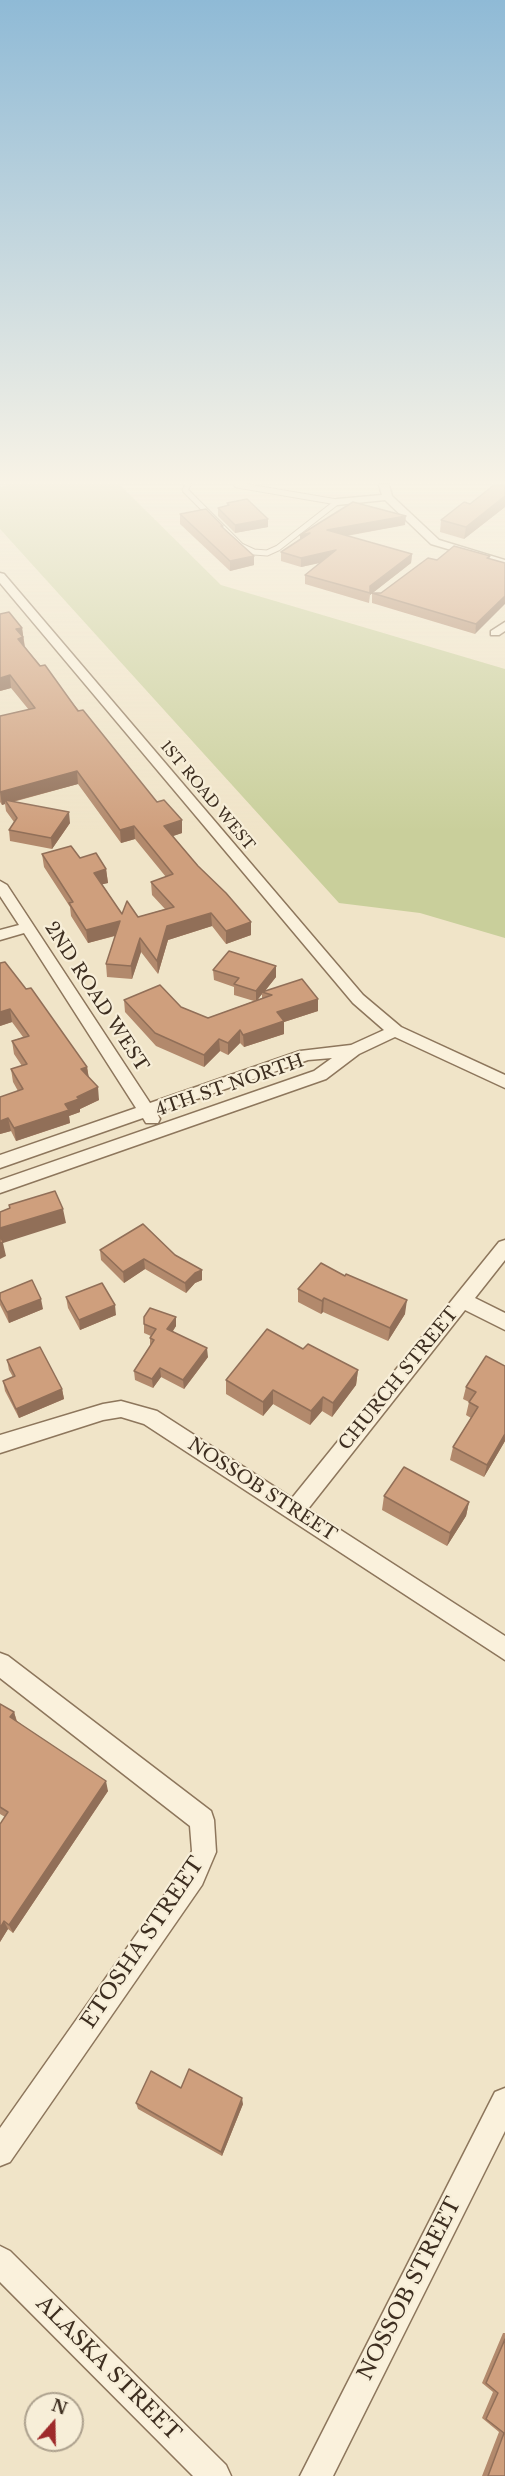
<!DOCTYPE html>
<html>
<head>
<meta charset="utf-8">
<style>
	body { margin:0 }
	#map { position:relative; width:505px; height:2476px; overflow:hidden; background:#f0e4c8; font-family:"Libre Baskerville",serif }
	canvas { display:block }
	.north { position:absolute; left:24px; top:2392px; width:60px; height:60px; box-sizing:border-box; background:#f7eed8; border:2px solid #ada18e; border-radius:50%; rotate:20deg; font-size:16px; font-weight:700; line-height:24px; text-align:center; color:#3d2e20 }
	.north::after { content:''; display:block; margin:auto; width:21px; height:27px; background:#9e2a2b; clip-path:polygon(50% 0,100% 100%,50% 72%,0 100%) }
</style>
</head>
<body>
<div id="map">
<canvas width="505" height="2476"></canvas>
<div class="north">N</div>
</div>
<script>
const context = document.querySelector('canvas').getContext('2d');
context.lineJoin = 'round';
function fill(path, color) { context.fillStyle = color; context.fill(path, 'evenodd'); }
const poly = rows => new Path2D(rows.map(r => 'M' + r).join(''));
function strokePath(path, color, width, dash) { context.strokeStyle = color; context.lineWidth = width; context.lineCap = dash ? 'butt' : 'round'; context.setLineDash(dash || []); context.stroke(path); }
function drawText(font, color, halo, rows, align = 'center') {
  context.font = font + ' "Libre Baskerville",serif'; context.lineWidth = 4.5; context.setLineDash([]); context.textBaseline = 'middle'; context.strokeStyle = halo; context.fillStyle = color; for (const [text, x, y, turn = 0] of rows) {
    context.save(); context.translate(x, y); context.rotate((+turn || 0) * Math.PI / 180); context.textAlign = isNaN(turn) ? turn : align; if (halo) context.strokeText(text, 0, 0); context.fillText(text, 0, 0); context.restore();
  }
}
fill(poly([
	[7,485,120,485,221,585,505,669,505,938,420,913,339,903,0,529,0,487]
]), '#c9cf9b');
const service = poly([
	[188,485,185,490,241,546,254,552,267,553,278,548,337,502],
	[237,485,337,502]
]);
const minor = poly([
	[379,485,389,485,392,496,439,540,505,560,505,566,431,544,385,500,337,505,332,502,337,499,382,495,379,485],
	[0,573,4,574,363,995,401,1027,505,1075,505,1088,395,1037,359,1054,326,1079,0,1193,0,1180,314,1071,332,1058,308,1060,157,1113,160,1119,158,1123,146,1123,143,1118,0,1168,0,1155,136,1108,24,933,0,940,0,930,19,925,0,896,0,881,7,885,150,1103,300,1051,351,1045,384,1030,353,1003,0,583,0,573],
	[505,622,505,631,499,635,491,635,491,631,505,622],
	[505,1240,505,1260,475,1298,505,1313,505,1330,465,1310,308,1509,505,1636,505,1660,144,1424,121,1417,103,1420,0,1453,0,1435,103,1404,121,1401,157,1411,292,1498,499,1242,505,1240],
	[0,1653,8,1656,211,1811,214,1820,216,1852,202,1885,10,2162,0,2166,0,2128,184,1867,192,1851,190,1826,0,1678,0,1653],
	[505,2088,505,2131,333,2476,300,2476,495,2092,505,2088],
	[0,2246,10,2251,226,2465,231,2476,193,2476,0,2282,0,2246]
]);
strokePath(service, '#8d765c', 7);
strokePath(minor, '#8d765c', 3);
strokePath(service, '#faf1dc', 5);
fill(minor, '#faf1dc');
fill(poly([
	[491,485,505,485,505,507,464,539,440,532,441,520,470,504,493,486],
	[227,503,268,527,235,533,218,516,218,508,227,506],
	[180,514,223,526,223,528,254,556,254,565,230,571,180,524],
	[405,525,347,536,412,554,411,563,370,595,369,603,305,584,305,575,320,563,301,567,281,561,281,552,300,540,300,535],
	[490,556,475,634,372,603,372,593,381,593,437,560],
	[22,628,25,647,157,802,182,820,182,833,173,836,198,866,251,922,251,935,226,944,212,926,168,940,158,974,141,952,132,979,107,977,106,964,115,936,88,943,71,916,70,907,44,867,42,854,80,858,106,869,108,883,102,884,122,914,138,917,165,909,152,895,151,882,166,877,135,839,121,843,78,784,13,802,70,823,52,849,10,841,9,830,14,822,6,811,5,804,2,805,0,802,0,716,29,710,11,688,0,691],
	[0,963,26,989,87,1067,89,1078,99,1100,80,1109,80,1112,69,1116,70,1123,16,1141,11,1131,0,1134,0,1097,18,1091,13,1082,11,1069,22,1066,14,1054,12,1041,23,1037,12,1022,0,1026],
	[213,970,276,977,265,991,318,1011,284,1022,284,1034,244,1047,240,1043,228,1055,220,1051,204,1067,156,1046,125,1012,124,1000,181,1007,208,1018,254,1001,234,995,234,987,214,980],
	[262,994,262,998,257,1000],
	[143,1224,202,1280,195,1283,186,1293,145,1269,124,1283,101,1260,100,1250],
	[298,1289,405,1314,388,1341,323,1312,321,1314,298,1302],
	[0,1293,43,1309,9,1323,0,1305],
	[66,1297,116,1315,80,1330,68,1308],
	[144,1324,176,1326,173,1331,208,1357,184,1389,161,1377,153,1388,135,1380,134,1371,150,1346,150,1338,151,1336,144,1333],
	[303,1349,358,1370,356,1385,332,1417,322,1411,310,1425,273,1404,263,1416,226,1394,226,1380],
	[7,1360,62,1389,64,1399,19,1418,5,1391,3,1381,13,1377,9,1370],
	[505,1366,505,1441,484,1477,450,1460,453,1447,471,1418,466,1415,469,1402,463,1399,466,1387],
	[384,1496,469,1502,466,1516,447,1546,382,1510],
	[0,1704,14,1712,17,1721,108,1791,13,1933,8,1929,0,1942,5,1817,0,1814],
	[181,2088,243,2104,222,2156,138,2109,136,2103],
	[503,2333,505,2333,505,2476,482,2476,499,2432,482,2418,493,2392,482,2383]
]), '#b2896c');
fill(poly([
	[505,496,505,507,464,539,466,527],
	[406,516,405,525,327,539,327,530],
	[268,519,268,527,235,533,235,525],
	[310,533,300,544,300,535],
	[336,550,336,559,301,567,301,558],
	[412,554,411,563,370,595,370,586],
	[254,556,254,565,230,571,230,561],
	[505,596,505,604,475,634,476,624],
	[22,628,25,650,19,651,16,629],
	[10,675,11,688,0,691,0,678],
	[77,771,78,784,7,803,5,800,5,804,2,805,0,792],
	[69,812,70,823,52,849,51,838],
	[182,820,182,833,164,839,164,826],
	[134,826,135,839,121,843,120,830],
	[106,869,108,883,95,886,94,873],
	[211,913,212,926,168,940,158,974,157,961,167,926],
	[120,921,121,934,88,943,86,930],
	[251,922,251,935,226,944,226,931],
	[140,938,141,952,132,979,131,966],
	[276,966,276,977,264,992,262,992,262,994,256,1002,256,991],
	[318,999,318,1011,284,1022,284,1034,244,1047,243,1035,277,1012],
	[10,1009,12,1022,0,1026,0,1012],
	[240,1030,240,1043,228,1055,228,1043],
	[219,1039,220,1051,204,1067,204,1055],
	[87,1067,89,1080,81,1069],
	[98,1087,99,1100,80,1109,80,1112,69,1116,70,1123,16,1141,14,1128],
	[8,1118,11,1131,0,1134,0,1121],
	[63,1209,66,1223,3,1243,6,1256,0,1259,0,1228],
	[144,1259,145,1269,124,1283,123,1272],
	[202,1270,202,1280,195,1283,186,1293,185,1283,195,1273],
	[324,1298,323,1312,321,1314,322,1301],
	[41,1299,43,1309,9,1323,7,1312],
	[407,1300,405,1314,388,1341,390,1328],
	[115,1305,116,1315,80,1330,79,1320],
	[176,1317,176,1326,168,1338,167,1329],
	[207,1348,208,1357,184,1389,183,1380],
	[160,1368,161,1377,153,1388,152,1379],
	[358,1370,356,1385,332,1417,333,1403],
	[62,1389,64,1399,19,1418,16,1409],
	[273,1390,273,1404,263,1416,263,1402],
	[323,1397,322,1411,310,1425,311,1411],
	[505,1434,505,1441,484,1477,487,1465],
	[469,1502,466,1516,447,1546,450,1533],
	[14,1712,17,1723,10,1717],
	[106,1781,108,1791,13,1933,9,1925],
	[4,1921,8,1929,0,1942,0,1928],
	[242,2098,243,2104,222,2156,221,2152]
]), '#916f58');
const building = poly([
	[494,485,505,485,505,496,466,527,441,520,464,502,470,504,494,485],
	[247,499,268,519,235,525,218,508,229,505,227,503,247,499],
	[353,502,406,516,327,530,412,554,370,586,370,593,305,575,336,550,301,558,281,552,310,533,300,535,353,502],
	[206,509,223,526,221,526,254,556,230,561,180,514,206,509],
	[454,546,490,556,487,558,505,563,505,596,476,624,372,593,381,593,428,558,437,560,454,546],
	[9,612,22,628,16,629,23,637,18,639,40,666,45,665,78,711,83,710,157,802,164,800,182,820,164,826,198,866,226,893,251,922,226,931,211,913,167,926,157,961,140,938,131,966,106,964,120,921,86,930,69,903,73,902,42,854,71,846,80,858,96,853,106,869,94,873,122,914,127,901,138,917,174,907,151,882,173,874,134,826,120,830,77,771,0,792,0,716,35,708,10,675,0,678,0,614,9,612],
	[5,800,69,812,51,838,9,830,17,818,5,800],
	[229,951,276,966,256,991,234,984,239,978,213,970,229,951],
	[5,962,26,989,31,988,87,1067,81,1069,98,1087,77,1097,79,1099,65,1104,69,1110,14,1128,8,1118,0,1121,0,1097,23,1089,11,1069,27,1064,12,1041,29,1036,10,1009,0,1012,0,963,5,962],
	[302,979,318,999,277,1012,284,1021,243,1035,240,1030,228,1043,219,1039,204,1055,155,1033,124,1000,160,985,181,1007,208,1018,272,995,262,992,302,979],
	[55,1191,63,1209,0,1228,0,1212,10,1208,9,1205,55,1191],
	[143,1224,175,1255,202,1270,195,1273,185,1283,144,1259,123,1272,100,1250,143,1224],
	[0,1236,3,1242,0,1243,0,1236],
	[321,1263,345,1276,346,1274,407,1300,390,1328,324,1298,322,1301,298,1289,321,1263],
	[32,1280,41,1299,7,1312,0,1299,0,1293,32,1280],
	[102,1283,115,1305,79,1320,66,1297,102,1283],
	[150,1308,176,1317,167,1329,207,1348,183,1380,160,1368,152,1379,134,1371,154,1340,150,1338,156,1329,144,1324,144,1317,150,1308],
	[267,1329,303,1349,308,1344,358,1370,333,1403,323,1397,311,1411,273,1390,263,1402,226,1380,267,1329],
	[40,1347,62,1389,16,1409,3,1381,15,1376,7,1360,40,1347],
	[486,1356,505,1366,505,1434,487,1465,453,1447,478,1407,469,1402,476,1392,466,1387,486,1356],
	[404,1467,469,1502,450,1533,384,1496,404,1467],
	[0,1704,14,1712,10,1717,106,1781,9,1925,4,1921,0,1928,0,1824,8,1812,0,1807,0,1704],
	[189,2069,242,2098,221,2152,136,2103,151,2071,181,2088,189,2069],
	[505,2339,505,2476,488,2476,504,2433,486,2419,498,2393,486,2383,505,2339]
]);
fill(building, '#cf9f7d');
strokePath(building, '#916f58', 1.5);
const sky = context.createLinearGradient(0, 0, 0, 832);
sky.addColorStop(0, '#8fbad6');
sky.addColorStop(0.58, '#f8f3e6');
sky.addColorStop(1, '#f8f3e600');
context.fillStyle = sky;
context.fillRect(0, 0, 505, 832);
drawText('15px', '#3d2e20', '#f7eed8', [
	["1ST ROAD WEST",207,796,50]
]);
drawText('18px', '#3d2e20', '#f7eed8', [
	["2ND ROAD WEST",96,997,57],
	["4TH ST NORTH",230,1086,-19],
	["CHURCH STREET",399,1379,-51],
	["NOSSOB STREET",262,1490,33]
]);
drawText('21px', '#3d2e20', '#f7eed8', [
	["ETOSHA STREET",143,1943,-56],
	["NOSSOB STREET",410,2289,-63],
	["ALASKA STREET",108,2369,45]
]);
</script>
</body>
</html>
